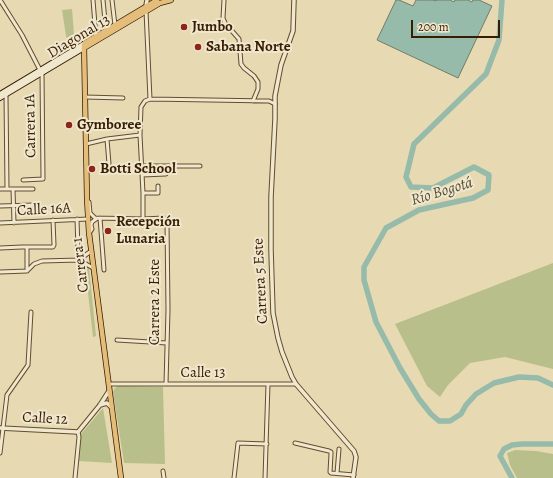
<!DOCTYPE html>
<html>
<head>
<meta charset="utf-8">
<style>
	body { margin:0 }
	#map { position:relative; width:553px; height:478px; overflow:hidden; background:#e7dab3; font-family:Alegreya,serif }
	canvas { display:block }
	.scale { position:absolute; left:411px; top:20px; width:89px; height:18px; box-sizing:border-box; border:2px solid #391d02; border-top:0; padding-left:5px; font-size:12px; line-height:14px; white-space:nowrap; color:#391d02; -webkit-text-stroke:3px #efe7ce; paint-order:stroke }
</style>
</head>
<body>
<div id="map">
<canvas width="553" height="478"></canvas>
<div class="scale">200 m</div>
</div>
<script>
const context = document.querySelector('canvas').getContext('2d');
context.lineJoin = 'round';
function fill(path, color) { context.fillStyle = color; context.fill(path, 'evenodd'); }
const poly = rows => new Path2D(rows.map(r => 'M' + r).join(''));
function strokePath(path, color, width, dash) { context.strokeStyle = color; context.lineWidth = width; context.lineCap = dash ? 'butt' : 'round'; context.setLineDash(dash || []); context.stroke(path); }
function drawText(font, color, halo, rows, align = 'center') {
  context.font = font + ' Alegreya,serif'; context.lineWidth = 4; context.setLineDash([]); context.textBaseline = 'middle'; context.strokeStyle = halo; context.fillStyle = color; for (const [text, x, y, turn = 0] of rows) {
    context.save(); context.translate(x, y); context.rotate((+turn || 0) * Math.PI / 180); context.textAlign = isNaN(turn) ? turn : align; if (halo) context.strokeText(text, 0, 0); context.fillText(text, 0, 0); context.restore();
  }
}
fill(poly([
	[72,9,74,34,66,38,66,36,62,10],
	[553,263,553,369,505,357,470,363,448,385,440,397,427,386,395,324],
	[85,266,89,268,96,336,93,337],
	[118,386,163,387,165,464,124,463,113,392,115,388],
	[103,408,112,463,78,461,81,434],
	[515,450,536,451,553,454,553,478,517,478,510,465,507,453]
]), '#b8bf8b');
const water = poly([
	[396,0,399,0,413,6,416,0,433,0,436,1,437,0,450,0,454,2,455,0,468,0,472,2,473,0,479,0,492,6,458,78,377,40,396,0]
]);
fill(water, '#97bbaa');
strokePath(water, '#717c67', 1);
strokePath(poly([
	[502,0,499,40,486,74,414,144,406,177,411,187,433,188,474,167,489,175,488,190,473,198,419,210,386,228,364,267,364,280,376,322,400,368,419,399,431,414,439,421,450,421,461,414,466,405,476,394,494,383,519,377,538,378,553,385],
	[512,478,500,456,504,449,512,445,522,444,553,444]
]), '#97bbaa', 5.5);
const minor = poly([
	[0,0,22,35,40,70],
	[93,0,96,37],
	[103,0,106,31],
	[112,0,115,25],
	[224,0,223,18,225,23,239,39,241,64,244,68,254,76,258,82,258,89,253,101],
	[146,11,150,99],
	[6,95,7,189],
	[85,97,123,98],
	[107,139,109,164],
	[86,144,107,139,140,135],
	[142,166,200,166],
	[142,175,166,174],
	[23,180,43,179,42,73],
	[0,189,33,189],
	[13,189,14,223],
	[143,193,158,193,158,186],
	[89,202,90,213,95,218,143,219,164,218,166,219,167,222,168,310,166,384],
	[0,206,34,205],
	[100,218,104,270],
	[77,219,78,249],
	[143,219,143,193,140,135,141,107,145,101,150,99,269,101,275,104],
	[0,223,88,219],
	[90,232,92,229,91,225,92,222,96,219],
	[27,247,27,271],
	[0,248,22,247,53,247,54,245,53,220],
	[79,260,91,251],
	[0,272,27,271,34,264,42,261,79,260,93,268],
	[117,340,167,343],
	[109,384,296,384],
	[295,443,329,451,331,452,331,454,330,472,331,473,354,475],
	[0,453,7,395,28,365,31,312],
	[163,471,164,478],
	[337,473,339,449],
	[75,478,79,437,78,432],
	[234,478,238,443,267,444],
	[265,478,268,384]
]);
const tertiary = poly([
	[294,0,293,31,281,65,275,96,275,119,271,197,271,250,273,313,278,338,282,352,292,377,296,384,354,451,356,457,353,478],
	[146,6,147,0],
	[100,405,107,403,111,407],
	[0,428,78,432,100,405,109,391]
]);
const secondary = poly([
	[0,94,85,43],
	[0,98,84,48]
]);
const primary = poly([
	[84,48,160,3,171,0],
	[121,478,89,233,87,199,84,45,85,43,157,0]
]);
strokePath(minor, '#644c2e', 5);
strokePath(tertiary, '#644c2e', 5.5);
strokePath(secondary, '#391d02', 6);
strokePath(primary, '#391d02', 6);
strokePath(minor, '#efe7ce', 3);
strokePath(tertiary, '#efe7ce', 3.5);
strokePath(secondary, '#efe7ce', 4);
strokePath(primary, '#e4bd7a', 4.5);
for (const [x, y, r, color] of [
	[184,27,4,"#8f2418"],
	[198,47,4,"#8f2418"],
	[69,125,4,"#8f2418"],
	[92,169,4,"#8f2418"],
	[108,231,4,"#8f2418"]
]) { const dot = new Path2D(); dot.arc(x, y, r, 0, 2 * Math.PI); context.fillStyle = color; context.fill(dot); strokePath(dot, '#efe7ce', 1.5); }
drawText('bold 15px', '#391d02', '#efe7ce', [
	["Jumbo",192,27],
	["Sabana Norte",206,47],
	["Gymboree",77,125],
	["Botti School",100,169],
	["Recepción",116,222],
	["Lunaria",116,239]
], 'left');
drawText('15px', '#391d02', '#efe7ce', [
	["Diagonal 13",79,37,-31],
	["Carrera 1A",31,126,-91],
	["Calle 16A",44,210,-3],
	["Carrera 1",81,265,-97],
	["Carrera 5 Este",261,281,-93],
	["Carrera 2 Este",155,302,-90],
	["Calle 13",203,373],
	["Calle 12",45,419,3]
]);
drawText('italic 16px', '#554c34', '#efe7ce', [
	["Río Bogotá",442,192,-17]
]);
</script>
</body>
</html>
